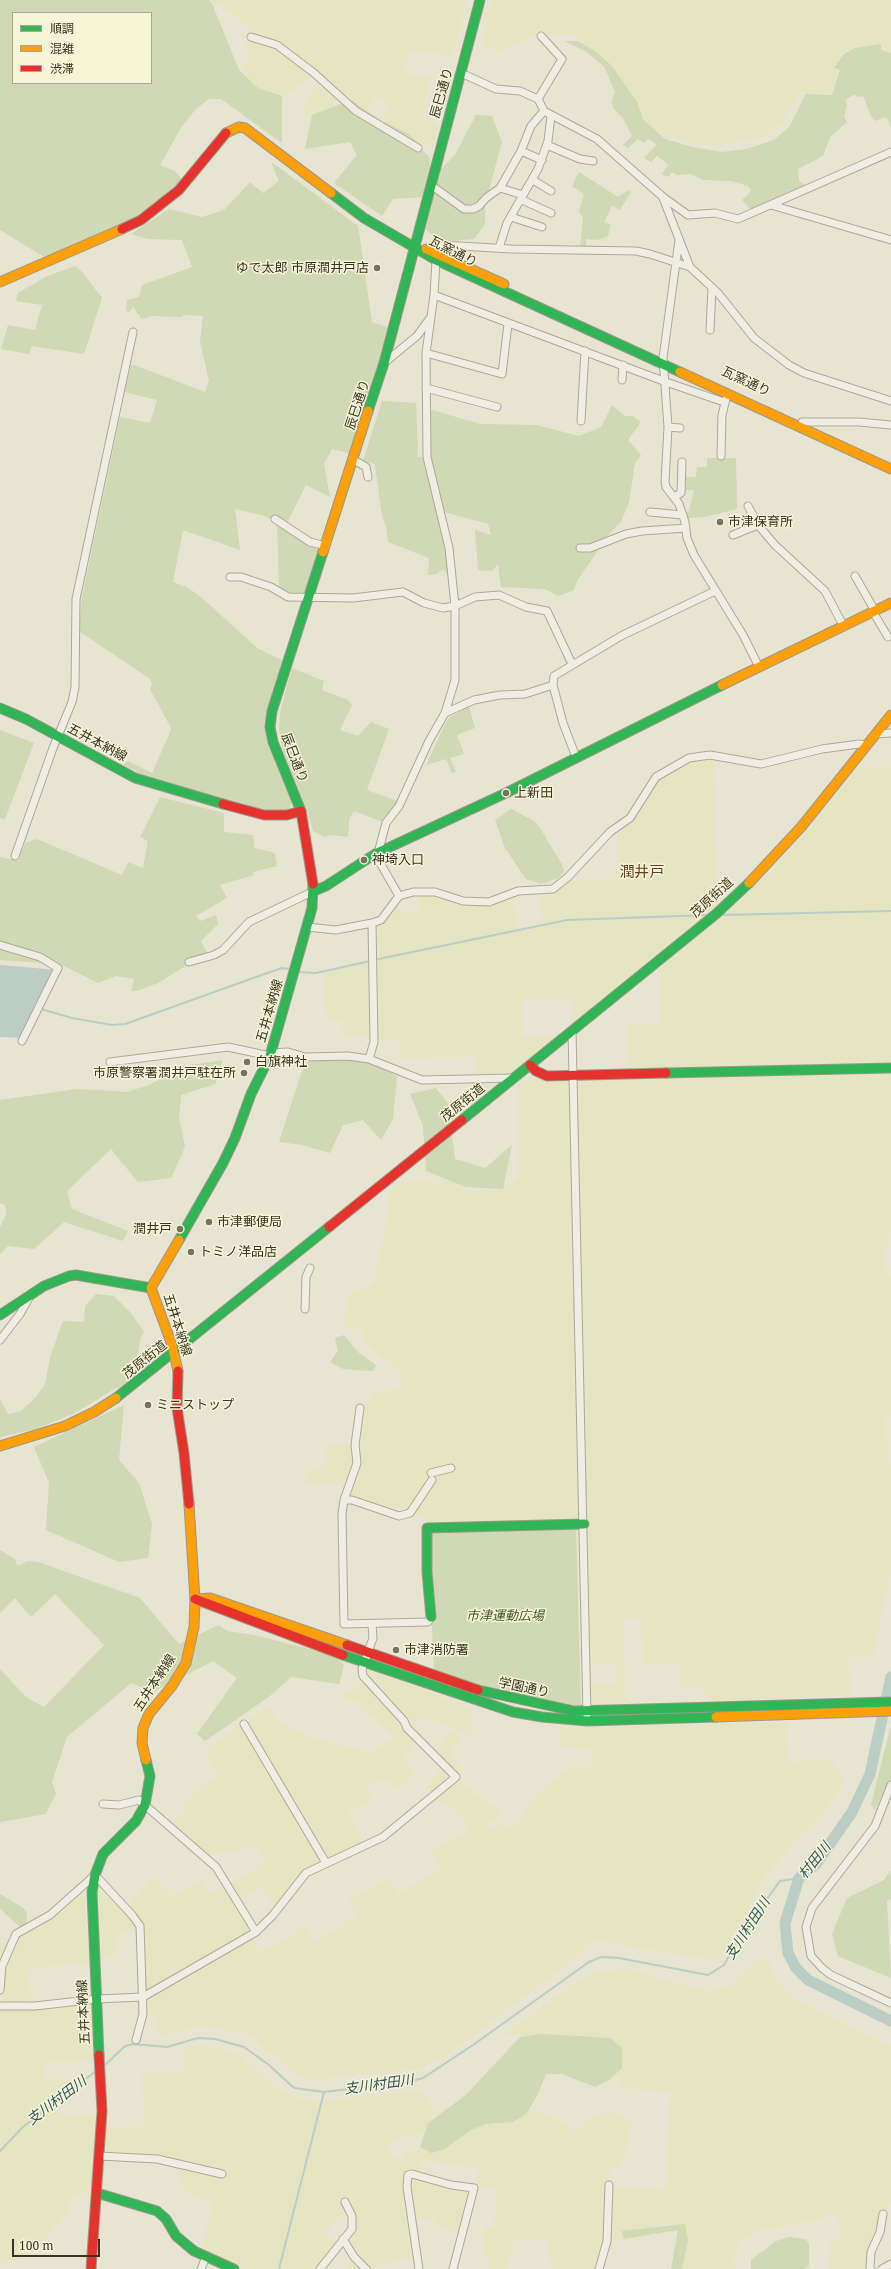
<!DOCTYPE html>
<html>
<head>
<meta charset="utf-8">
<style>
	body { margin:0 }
	#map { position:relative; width:891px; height:2269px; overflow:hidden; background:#e7e4d1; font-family:"Noto Serif","Noto Sans JP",serif }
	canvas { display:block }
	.legend { position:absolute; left:12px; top:12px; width:140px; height:72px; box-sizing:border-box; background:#f6f4d9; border:1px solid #aca78f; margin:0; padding:5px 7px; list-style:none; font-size:12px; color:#3c3421 }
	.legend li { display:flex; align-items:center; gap:8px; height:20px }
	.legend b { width:20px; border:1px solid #aca78f }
	.scale { position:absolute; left:12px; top:2239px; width:88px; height:18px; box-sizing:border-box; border:2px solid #3c3421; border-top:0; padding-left:5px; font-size:12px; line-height:14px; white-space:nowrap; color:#3c3421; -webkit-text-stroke:3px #f6f4d9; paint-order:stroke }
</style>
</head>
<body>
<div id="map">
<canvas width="891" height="2269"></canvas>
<ul class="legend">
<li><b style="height:5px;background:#30b455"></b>順調</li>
<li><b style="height:5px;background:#ff9f0a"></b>混雑</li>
<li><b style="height:5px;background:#e5322d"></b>渋滞</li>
</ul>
<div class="scale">100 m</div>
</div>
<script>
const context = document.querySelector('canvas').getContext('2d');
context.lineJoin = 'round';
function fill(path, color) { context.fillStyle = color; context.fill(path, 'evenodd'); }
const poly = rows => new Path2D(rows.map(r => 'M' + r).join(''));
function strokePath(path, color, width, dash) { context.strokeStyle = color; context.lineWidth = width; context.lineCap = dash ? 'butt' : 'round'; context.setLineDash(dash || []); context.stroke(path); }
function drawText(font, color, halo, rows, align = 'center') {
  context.font = font + ' "Noto Serif","Noto Sans JP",serif'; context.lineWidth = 3; context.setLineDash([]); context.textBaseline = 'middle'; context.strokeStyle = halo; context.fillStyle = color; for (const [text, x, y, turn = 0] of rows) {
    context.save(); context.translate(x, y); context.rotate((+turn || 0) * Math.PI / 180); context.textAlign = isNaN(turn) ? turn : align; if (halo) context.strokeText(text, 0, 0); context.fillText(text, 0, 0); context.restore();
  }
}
fill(poly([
	[198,0,467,0,453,56,410,50,405,75,431,76,422,117,438,124,433,146,421,146,381,124,389,103,374,95,367,112,352,100,334,102,324,118,300,113,323,78,316,72,281,99,254,89,241,64,249,60,245,45,255,32,219,3,200,3],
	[491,0,891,0,891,54,877,49,846,50,830,93,800,93,783,121,766,135,755,139,713,145,688,142,657,131,644,119,609,65,574,34,540,34,501,51,482,46],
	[714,758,717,905,573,1023,573,998,522,999,522,1037,556,1037,510,1074,476,1075,475,1057,400,1058,400,1039,342,1036,342,1020,326,1021,324,972,376,961,375,927,399,899,403,914,420,911,417,894,432,896,456,904,489,906,511,898,520,931,544,926,537,892,566,880,617,879,617,832,632,822,657,778,693,759],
	[891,767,891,1062,628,1071,627,1025,661,1024,660,968,726,913,769,874,815,822,857,768],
	[891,1072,891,1230,883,1255,886,1271,891,1279,891,1416,886,1417,887,1465,891,1465,891,1568,873,1657,849,1657,850,1694,713,1701,700,1689,679,1688,679,1664,642,1662,641,1618,624,1618,625,1705,590,1705,590,1683,616,1683,615,1663,589,1664,585,1521,437,1526,410,1510,346,1499,351,1485,306,1484,307,1469,326,1470,327,1443,358,1447,360,1418,370,1396,377,1391,397,1390,401,1386,402,1374,362,1340,362,1329,343,1329,349,1293,362,1291,374,1282,388,1210,390,1190,399,1182,448,1182,467,1192,499,1191,518,1178,518,1085,528,1079],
	[364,1668,473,1709,470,1736,437,1721,394,1719,417,1744,404,1757,414,1776,394,1788,388,1777,366,1787,372,1798,348,1812,366,1845,306,1873,275,1909,262,1886,235,1903,260,1954,304,1927,313,1943,357,1916,348,1900,388,1878,398,1894,441,1869,432,1851,470,1829,461,1814,436,1800,425,1788,442,1767,433,1757,449,1732,462,1736,451,1751,461,1769,453,1779,503,1813,485,1823,489,1829,498,1824,501,1828,518,1824,533,1797,569,1768,591,1766,591,1748,559,1747,559,1728,786,1723,787,1763,830,1759,845,1779,827,1808,768,1871,723,1954,717,1961,594,1940,553,1976,452,2051,421,2068,313,2080,296,2075,248,2034,199,2025,160,2037,144,1993,142,1930,122,1932,119,1939,115,1939,116,1956,99,1957,95,1898,98,1887,121,1910,154,1877,174,1896,201,1880,211,1895,266,1862,257,1847,206,1856,170,1826,185,1809,183,1802,217,1776,204,1750,268,1707,279,1723,314,1738,369,1752,395,1738,375,1719,360,1711,362,1704,342,1696,366,1681],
	[84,1885,89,1964,64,1964,24,1971,34,1999,23,2002,26,2010,76,2004,92,2007,95,2061,44,2062,43,2079,73,2079,47,2101,64,2117,98,2113,93,2192,74,2194,67,2212,37,2249,0,2265,0,2028,6,1972,0,1974,0,1943,22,1936,48,1921],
	[759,1958,770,1963,773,1976,797,2000,891,2046,891,2202,888,2203,880,2218,868,2269,828,2269,831,2240,838,2240,840,2232,837,2209,826,2217,754,2232,739,2240,733,2257,736,2269,679,2269,684,2239,664,2223,603,2244,596,2269,551,2269,548,2239,514,2241,505,2269,490,2269,482,2245,484,2227,494,2228,497,2189,476,2187,479,2169,422,2160,418,2179,428,2180,447,2188,472,2191,461,2233,436,2225,436,2220,411,2217,415,2259,402,2258,371,2269,347,2269,353,2255,345,2240,353,2230,353,2211,339,2218,330,2226,327,2235,338,2242,316,2269,245,2269,201,2249,213,2202,185,2192,174,2161,103,2155,105,2130,145,2126,141,2073,184,2072,184,2049,188,2046,210,2046,240,2055,283,2092,298,2098,318,2102,419,2090,434,2109,427,2131,391,2140,387,2153,400,2160,408,2150,415,2155,445,2118,465,2112,495,2127,504,2105,552,2116,575,2131,590,2119,609,2112,632,2120,621,2168,611,2167,606,2187,666,2190,670,2091,626,2089,620,2086,613,2057,599,2042,504,2034,589,1974,618,1969,628,1969,703,1990,714,1991,732,1985]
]), '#e5e5c2');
fill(poly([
	[0,0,209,0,213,6,239,70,258,88,282,96,282,143,221,99,209,99,196,109,182,126,160,165,175,171,182,180,166,197,132,221,46,258,0,230],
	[13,13,151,13,151,83,13,83],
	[564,41,578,41,596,52,612,66,637,102,643,119,665,139,692,147,722,152,746,149,774,140,790,126,806,94,832,95,840,70,834,68,844,54,855,48,881,44,881,50,891,53,891,127,886,117,875,121,870,114,863,96,857,97,855,94,845,100,847,104,844,116,847,122,830,137,823,156,798,169,799,181,809,187,753,212,742,200,749,193,751,190,748,186,732,181,703,180,691,174,677,175,672,172,668,177,662,174,668,165,664,161,657,156,651,162,644,158,656,145,652,141,648,139,644,143,638,139,628,148,623,145,632,136,623,118,613,108,612,100,615,92,604,66,585,51],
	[351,100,380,120,409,134,429,157,431,173,424,197,393,199,382,216,334,183,357,155,350,142,305,149,312,115],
	[476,115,492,116,502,142,485,205,485,224,474,239,438,242,425,228,439,171,455,155],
	[273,163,358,226,372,322,390,328,352,454,332,449,324,464,330,497,306,485,285,527,323,548,306,599,289,596,279,587,277,523,265,516,235,509,240,550,183,530,173,582,188,588,201,597,257,648,286,662,269,717,294,800,287,811,269,811,177,787,149,778,123,765,128,761,152,773,171,730,170,726,150,689,152,684,150,679,79,631,82,597,120,417,150,423,157,400,125,392,131,365,134,365,205,392,209,381,200,342,203,316,184,315,182,317,151,316,142,319,133,307,129,313,126,310,127,300,139,297,142,285,192,267,182,240,148,239,131,234,169,209,202,217,224,210,250,182,263,193,279,181,272,164],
	[579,172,618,197,629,190,631,192,620,210,612,206,604,222,611,225,608,236,597,240,586,239,586,248,580,248,583,217,579,211,584,194,572,186],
	[75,266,82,272,102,298,84,354,32,346,29,354,1,349,8,325,35,330,42,305,16,301,18,293,45,277],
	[382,401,416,403,418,457,431,456,429,409,480,424,536,425,579,436,601,427,612,405,625,416,633,416,641,422,628,440,641,455,635,463,629,502,621,522,609,534,577,581,574,590,558,596,545,589,501,587,498,564,492,571,478,570,475,530,491,535,488,524,440,511,453,579,443,569,437,574,428,575,429,558,388,542,387,531,381,511,375,464,363,461],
	[707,458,736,458,737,509,705,517,688,518,686,512,689,511,694,490,686,490,686,477,696,477,697,467,707,467],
	[292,668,324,681,322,690,348,700,352,705,340,730,358,736,371,722,389,729,367,790,403,803,388,824,354,811,349,819,348,837,330,835,325,837,313,831,309,815,283,751,280,738,279,725,281,708],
	[469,707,475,728,457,735,464,754,450,758,456,772,452,773,446,759,426,765,446,722,450,717],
	[0,730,34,743,5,819,0,818],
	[160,797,224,813,224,832,253,835,254,848,275,853,277,866,253,872,254,875,220,885,227,898,196,916,200,921,216,915,218,924,201,941,209,957,192,962,158,983,137,991,131,991,134,979,116,976,98,983,60,964,0,960,0,857,18,861,25,843,37,839,122,875,128,862,143,868,148,841,140,837],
	[511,809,536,822,562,864,564,872,558,878,541,884,526,879,505,848,495,820],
	[355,1055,397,1076,393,1119,381,1140,363,1120,343,1125,330,1153,303,1145,279,1142,301,1074,308,1062],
	[223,1060,215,1084,181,1095,179,1117,185,1147,171,1178,138,1182,111,1149,67,1191,72,1209,128,1231,123,1241,64,1222,34,1249,8,1246,0,1254,0,1227,6,1215,5,1205,0,1203,0,1100,77,1089,128,1092,151,1084,184,1066],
	[436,1088,448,1104,455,1159,485,1168,512,1145,503,1189,466,1187,426,1171,423,1125,410,1094],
	[96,1294,114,1296,129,1311,144,1331,140,1340,135,1380,111,1391,75,1413,36,1429,0,1437,0,1398,8,1414,21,1411,36,1397,45,1384,50,1357,63,1321,84,1322,85,1306],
	[344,1335,359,1353,376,1365,373,1371,343,1369,330,1362,338,1351,335,1338],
	[124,1405,119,1460,139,1483,152,1524,148,1558,119,1562,46,1530,49,1483,34,1447],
	[576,1528,581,1706,543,1702,506,1694,434,1670,428,1536,431,1532],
	[0,1550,15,1559,17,1566,28,1561,38,1562,140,1598,179,1644,219,1625,227,1631,254,1635,318,1651,336,1658,344,1665,339,1684,291,1677,270,1696,205,1741,197,1734,237,1678,213,1661,153,1692,131,1683,67,1737,52,1782,56,1794,46,1814,0,1822,0,1669,26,1697,44,1707,104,1645,55,1594,31,1617,15,1598,0,1613],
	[891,1725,891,1792,884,1792,875,1810,871,1805],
	[891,1870,891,1899,887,1901,891,1978,838,1956,832,1934,847,1898,884,1880],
	[0,1894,22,1907,27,1913,26,1932,0,1909],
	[542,2034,610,2038,622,2048,622,2068,609,2080,595,2087,562,2074,546,2074,537,2096,526,2114,513,2122,486,2124,471,2130,443,2150,431,2153,420,2147,428,2123,466,2095,520,2037],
	[685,2224,688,2240,682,2269,671,2269,678,2230,624,2239,622,2231],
	[789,2237,805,2239,809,2243,809,2265,805,2269,751,2269,751,2260,776,2241]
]), '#d0d8b4');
fill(poly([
	[0,965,58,970,61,972,26,1038,0,1037]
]), '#bccdc6');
strokePath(poly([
	[722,915,891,911],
	[374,960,567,920,708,915],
	[298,972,316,973,370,961],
	[41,1009,72,1018,112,1025,125,1024,273,971,282,968,290,969],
	[105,2065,125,2046,133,2044,167,2047,198,2038,215,2039,244,2047,269,2065,294,2088,324,2092,408,2082,423,2078,473,2045,589,1962,601,1957,619,1958,708,1975,724,1965,741,1935,780,1881,799,1878],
	[0,2151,23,2127,96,2071],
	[279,2269,324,2092]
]), '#bccdc6', 2);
strokePath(poly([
	[891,1677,870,1774,852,1812,816,1864,799,1878,785,1923,788,1953,796,1968,808,1980,891,2021]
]), '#bccdc6', 11);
const street = poly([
	[251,37,277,45,314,73,356,111,418,148],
	[461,73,496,89,520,91,538,99,544,111,597,139,663,197,688,215,715,213,738,219,891,152],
	[538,99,562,59,541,36],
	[547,145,580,159,593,161],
	[521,151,542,160],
	[533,180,551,191],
	[431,185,464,209,473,209,479,206,486,198,500,188,521,151,531,126,544,111],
	[500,188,523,195],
	[663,198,690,267,718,293,754,338,789,365,804,373,891,401],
	[522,200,551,213],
	[771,205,891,240],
	[511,217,542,227],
	[679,240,663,358,668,427,665,482,666,487,679,504,685,522,687,538,694,555,743,635,759,667],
	[499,248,507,223,538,169,548,141,551,116],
	[434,251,443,245,511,249,636,251,650,254,690,267],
	[434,295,666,382,724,402],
	[710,330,712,288],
	[426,353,502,374,508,324],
	[384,363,417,336,430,318],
	[622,380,623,365],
	[426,388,497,407],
	[581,421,585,351],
	[802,422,859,422,891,425],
	[668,427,680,428],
	[721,456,722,415,726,399],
	[354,460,366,467,368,477],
	[674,497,681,493,682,462],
	[748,506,758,525,775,545,825,591,844,627],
	[650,512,683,515],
	[275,519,310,542,326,546],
	[733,535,758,525],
	[580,548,590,548,626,534,642,531,686,528],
	[855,576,875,611],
	[230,577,241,577,271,587,288,597,353,598,403,592,424,603,443,608,455,606,475,597,499,595,526,607,547,611,572,664],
	[873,612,888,637],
	[445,713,474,700,500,695,525,694,553,685],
	[876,734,891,733],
	[576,757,563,723,553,685,554,676,621,636,715,591],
	[378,853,386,823,399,806,429,741,445,713,455,680,455,606,449,548,427,457,426,353,434,295,436,260],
	[375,854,399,896],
	[15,856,53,748,72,702,75,687,76,599,133,332],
	[307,927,336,930,372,923,381,920,399,896,413,892,435,892,463,901,489,902,518,891,553,889,568,877,610,832,630,818,656,777,689,758,710,755,761,764,822,749,859,744,866,745],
	[0,945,40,957,58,968,22,1041],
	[189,962,214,955,223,950,249,922,314,891],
	[572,1031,587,1715],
	[271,1053,288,1052,305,1057,348,1056,369,1059,422,1080,514,1078],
	[369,1059,374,1042,372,923],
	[110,1062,228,1047,270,1056],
	[305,1309,306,1277,310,1268],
	[0,1340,20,1314,30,1296],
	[360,1408,355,1445,357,1463,344,1500,342,1514,344,1624,428,1622,431,1617],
	[431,1473,451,1468],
	[344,1500,352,1500,399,1516,410,1513,432,1480],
	[244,1724,326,1863],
	[891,1785,875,1826,812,1908,806,1927,811,1956,822,1968,831,1975,891,2003],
	[103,1804,119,1805,139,1800,216,1867,256,1932],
	[0,1990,2,1966,16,1934,50,1915,95,1875,132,1915,140,1926,143,2014,136,2040],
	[0,2006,35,2006,97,1999,143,1997,256,1932,273,1915,306,1873,383,1837,456,1777,407,1728,404,1721,363,1676,362,1669,373,1638,372,1625],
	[99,2156,157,2159,222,2174],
	[343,2239,354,2257,366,2269],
	[201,2269,206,2257],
	[320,2269,352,2229,352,2216,345,2202],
	[419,2269,407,2187,408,2175,412,2174,451,2185,474,2188,453,2269],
	[599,2269,607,2241,609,2185],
	[870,2269,871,2252,880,2232,883,2214],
	[882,2269,891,2264]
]);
const fast = poly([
	[331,193,364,218,436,260,680,372],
	[368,411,384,363,480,0],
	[0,708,26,719,135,778,223,804],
	[301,811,273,742,270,727,272,711,323,552],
	[314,891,326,886,375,854,506,793,722,685],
	[666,1073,891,1068],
	[462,1120,716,914,749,883],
	[179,1240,223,1163,235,1138,251,1094,270,1056,312,908,313,884],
	[0,1315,44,1286,69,1276,76,1275,151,1288],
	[116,1398,329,1227],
	[431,1617,427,1572,427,1528,584,1524],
	[343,1655,513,1712,542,1717,587,1721,716,1717],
	[478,1690,574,1711,891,1702],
	[99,2055,92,1892,95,1875,103,1854,136,1821,145,1805,150,1776,146,1760],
	[97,2193,157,2211,166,2219,176,2236,194,2251,234,2269]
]);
const slow = poly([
	[226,133,239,127,245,128,331,193],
	[426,249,504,284],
	[0,282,122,229],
	[680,372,891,469],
	[323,552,368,411],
	[722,685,891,603],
	[749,883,802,826,891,715],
	[178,1371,172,1345,151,1288,179,1240],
	[0,1446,65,1426,94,1412,116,1398],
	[197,1599,210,1598,347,1645],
	[716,1717,891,1711],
	[146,1760,142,1743,143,1728,149,1714,172,1686,186,1663,194,1627,195,1599,189,1504]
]);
const jam = poly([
	[122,229,141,220,179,190,226,133],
	[223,804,264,815,287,815,301,811,313,884],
	[530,1065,536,1071,547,1076,666,1073],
	[329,1227,462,1120],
	[178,1371,177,1408,184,1453,189,1504],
	[195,1599,343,1655],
	[347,1645,478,1690],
	[91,2269,102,2111,99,2055]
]);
strokePath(street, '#ada999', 9);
strokePath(fast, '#9c988a', 11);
strokePath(slow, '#9c988a', 11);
strokePath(jam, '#9c988a', 11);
strokePath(street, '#efede3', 7);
strokePath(fast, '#30b455', 9);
strokePath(slow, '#ff9f0a', 9);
strokePath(jam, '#e5322d', 9);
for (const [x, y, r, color] of [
	[377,268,4,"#78725f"],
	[720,522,4,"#78725f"],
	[506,793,4,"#78725f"],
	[364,860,4,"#78725f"],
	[247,1062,4,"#78725f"],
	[244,1073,4,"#78725f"],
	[209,1222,4,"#78725f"],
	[180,1229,4,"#78725f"],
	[191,1252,4,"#78725f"],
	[148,1405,4,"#78725f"],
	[396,1650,4,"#78725f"]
]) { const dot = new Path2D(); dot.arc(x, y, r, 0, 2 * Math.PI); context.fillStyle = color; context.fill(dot); strokePath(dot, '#f6f4d9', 1.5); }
drawText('13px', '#3c3421', '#f6f4d9', [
	["辰巳通り",442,93,-74],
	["瓦窯通り",453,252,27],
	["瓦窯通り",746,382,25],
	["辰巳通り",358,405,-72],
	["五井本納線",97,743,28],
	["辰巳通り",294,758,69],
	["茂原街道",712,898,-42],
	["五井本納線",270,1011,-74],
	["茂原街道",463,1103,-39],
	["五井本納線",177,1325,72],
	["茂原街道",145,1360,-39],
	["五井本納線",155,1683,-57],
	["学園通り",524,1688,12],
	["五井本納線",84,2012,-93]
]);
drawText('13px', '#3c3421', '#f6f4d9', [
	["ゆで太郎 市原潤井戸店",369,268,"right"],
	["市津保育所",728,522],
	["上新田",514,793],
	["神埼入口",372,860],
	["白旗神社",255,1062],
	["市原警察署潤井戸駐在所",236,1073,"right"],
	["市津郵便局",217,1222],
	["潤井戸",172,1229,"right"],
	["トミノ洋品店",199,1252],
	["ミニストップ",156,1405],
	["市津消防署",404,1650]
], 'left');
drawText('italic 13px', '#425927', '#f6f4d9', [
	["市津運動広場",505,1616]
]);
drawText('italic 14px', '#30555c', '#f6f4d9', [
	["村田川",815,1861,-51],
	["支川村田川",748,1929,-57],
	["支川村田川",379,2085,-8],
	["支川村田川",57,2101,-37]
]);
drawText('15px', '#693e20', '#f6f4d9', [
	["潤井戸",642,873]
]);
</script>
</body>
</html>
